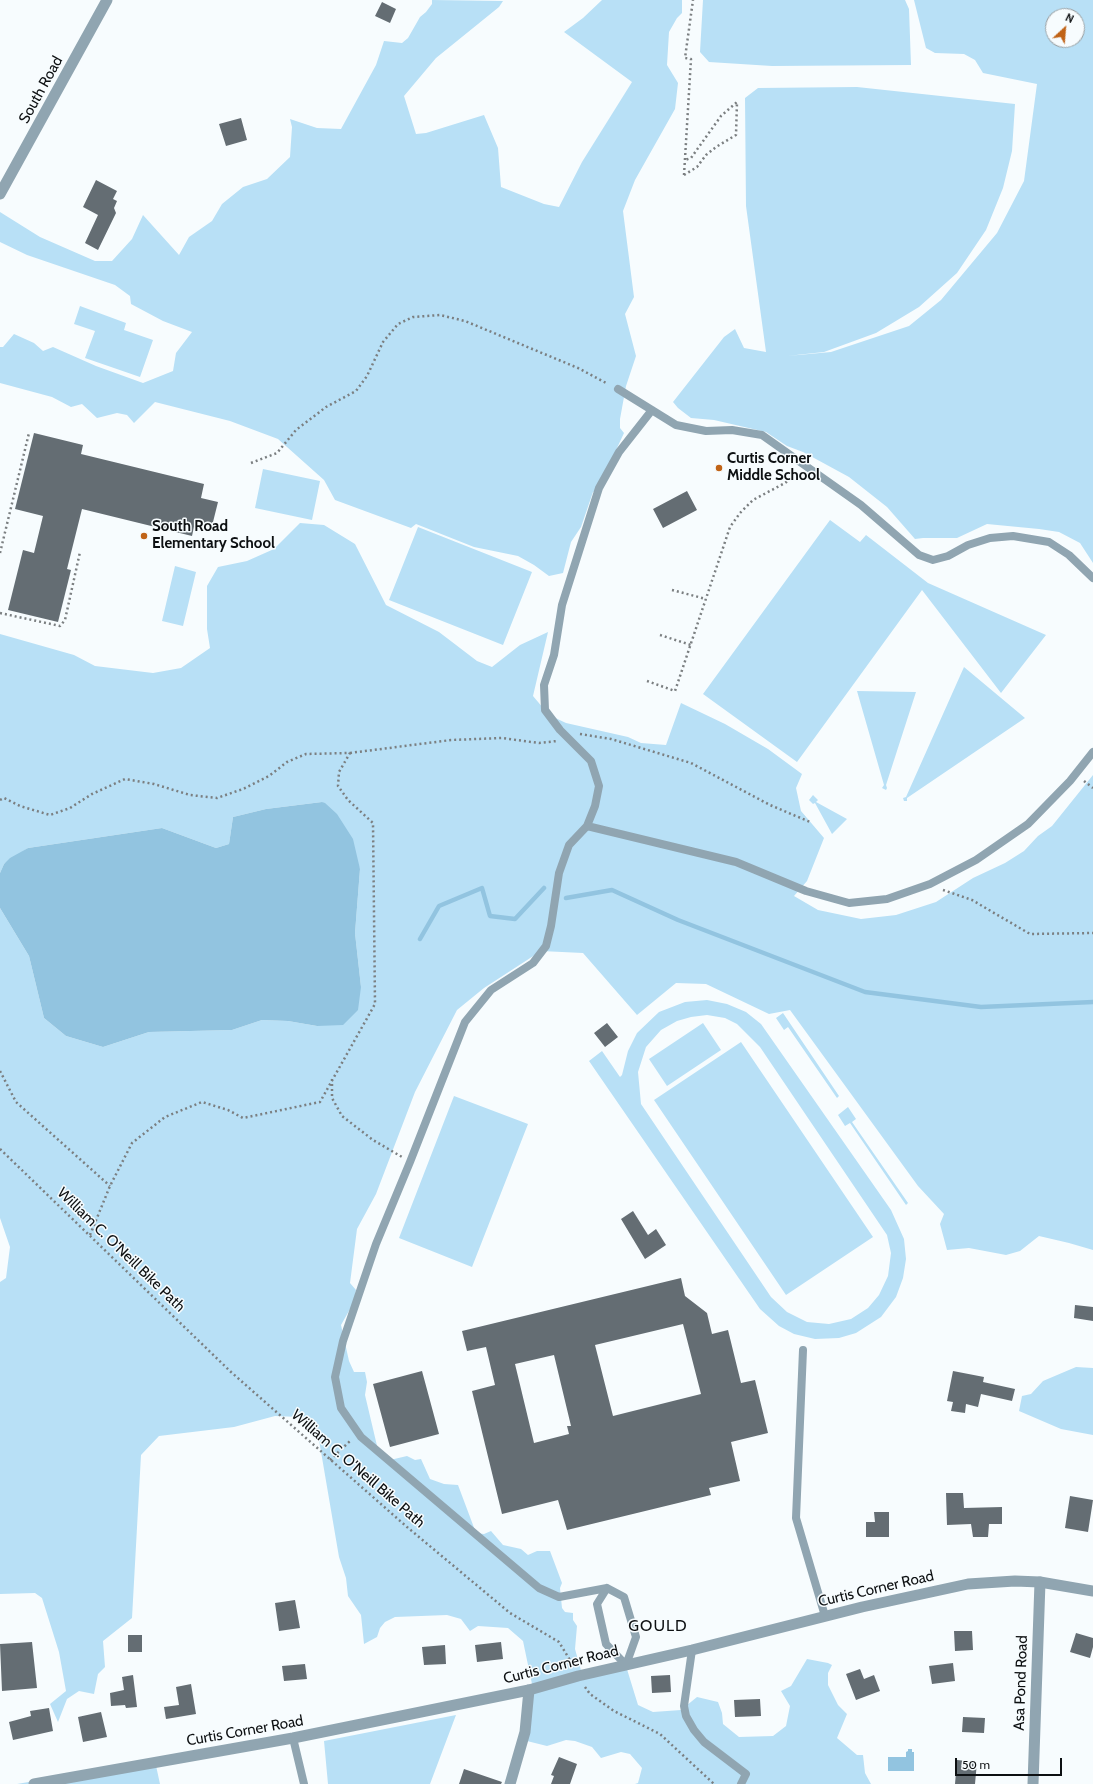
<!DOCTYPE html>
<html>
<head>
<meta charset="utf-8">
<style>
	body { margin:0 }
	#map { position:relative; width:1093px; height:1784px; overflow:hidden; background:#f7fcfe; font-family:Cabin,sans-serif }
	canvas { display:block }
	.north { position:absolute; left:1045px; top:8px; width:40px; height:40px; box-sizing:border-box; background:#f7fcfe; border:1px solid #999ea0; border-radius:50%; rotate:26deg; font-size:11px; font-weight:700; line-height:16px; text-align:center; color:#0d1012 }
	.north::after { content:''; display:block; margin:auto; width:14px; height:18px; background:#c06317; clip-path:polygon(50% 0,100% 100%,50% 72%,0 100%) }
	.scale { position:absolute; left:955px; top:1758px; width:107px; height:18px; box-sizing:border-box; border:2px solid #0d1012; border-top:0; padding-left:5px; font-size:12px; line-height:14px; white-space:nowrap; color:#0d1012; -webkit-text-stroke:3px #f7fcfe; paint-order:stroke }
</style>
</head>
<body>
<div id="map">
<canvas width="1093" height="1784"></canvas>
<div class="north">N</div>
<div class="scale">50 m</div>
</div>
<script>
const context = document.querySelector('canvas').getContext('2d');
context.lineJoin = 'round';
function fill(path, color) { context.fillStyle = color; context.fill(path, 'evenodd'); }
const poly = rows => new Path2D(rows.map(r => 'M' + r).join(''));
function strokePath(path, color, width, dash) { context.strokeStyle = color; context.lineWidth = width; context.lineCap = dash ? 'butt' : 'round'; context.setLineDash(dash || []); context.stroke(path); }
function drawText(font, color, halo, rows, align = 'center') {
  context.font = font + ' Cabin,sans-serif'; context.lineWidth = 3; context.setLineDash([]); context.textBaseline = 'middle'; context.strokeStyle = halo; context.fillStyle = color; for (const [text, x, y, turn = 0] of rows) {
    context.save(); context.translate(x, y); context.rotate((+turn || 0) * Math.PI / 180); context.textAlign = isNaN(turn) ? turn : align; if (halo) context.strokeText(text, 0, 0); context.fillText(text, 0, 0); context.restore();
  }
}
fill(poly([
	[432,0,503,1,499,7,436,58,404,96,416,134,426,133,484,115,498,148,501,187,544,204,559,207,582,162,632,82,564,32,583,18,602,0,682,0,682,13,677,18,669,32,667,65,678,83,675,109,635,180,623,211,634,297,625,314,636,356,626,386,620,419,620,428,624,433,597,491,593,492,581,527,571,542,563,573,549,576,534,565,518,556,474,547,416,524,411,528,335,500,324,480,278,439,230,421,155,402,134,423,127,415,117,413,97,418,82,404,71,407,52,397,0,383,0,347,3,347,14,334,34,343,43,351,53,347,96,366,143,383,173,371,176,353,192,332,163,321,131,304,130,296,115,285,27,255,0,242,0,212,40,237,95,261,112,261,132,239,143,215,179,255,189,237,212,221,222,204,243,187,267,179,290,157,292,127,290,119,317,128,341,129,376,65,384,41,402,43,408,38,420,17,426,12,432,4],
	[703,0,905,0,909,9,911,65,772,66,709,62,700,52],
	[914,0,1093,0,1093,563,1080,543,1059,532,1039,529,987,524,957,538,923,538,915,539,887,507,849,477,803,452,787,446,766,432,714,420,691,418,678,408,673,402,724,337,735,329,744,348,766,352,746,206,745,98,758,88,857,87,1015,104,1012,151,1003,188,986,230,957,273,919,307,876,333,824,352,787,356,831,352,909,326,941,300,997,233,1024,181,1037,84,983,73,975,60,964,54,935,53,926,48],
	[1053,16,1077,16,1077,40,1053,40],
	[80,306,126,323,124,330,153,340,140,377,85,358,95,331,74,324],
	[263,469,320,481,312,520,255,508],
	[830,520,860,542,866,535,928,583,1046,635,1001,693,922,590,797,762,703,694],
	[300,523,324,525,355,544,386,605,439,632,477,661,492,667,520,645,548,632,533,696,549,715,566,723,628,737,641,743,666,745,681,703,725,724,768,749,802,774,796,788,801,811,824,838,807,881,794,896,818,910,861,919,896,915,936,902,973,878,1005,863,1024,851,1038,836,1052,826,1093,775,1093,1250,1069,1243,1039,1236,1020,1251,1006,1255,969,1248,947,1250,940,1224,944,1214,918,1186,790,1010,769,1014,706,984,676,983,637,1015,583,953,541,951,484,988,457,1010,415,1092,376,1194,357,1229,350,1283,356,1290,354,1302,341,1325,349,1361,354,1372,365,1372,367,1382,365,1395,378,1450,390,1460,407,1456,415,1460,421,1459,430,1479,444,1484,458,1485,476,1533,484,1534,491,1531,503,1545,521,1549,528,1555,537,1551,550,1551,562,1583,560,1588,562,1608,565,1612,573,1613,573,1620,577,1626,575,1649,582,1674,626,1666,638,1705,653,1712,681,1710,697,1697,718,1702,722,1713,723,1724,739,1737,773,1736,786,1726,790,1706,781,1691,791,1686,807,1659,828,1663,832,1665,828,1673,828,1685,838,1705,847,1714,837,1738,857,1755,863,1755,865,1773,871,1784,635,1784,638,1783,642,1768,630,1754,621,1752,601,1758,592,1747,575,1741,566,1740,547,1746,527,1741,532,1684,523,1641,508,1628,478,1626,470,1631,461,1619,447,1615,395,1617,385,1622,380,1628,377,1637,364,1644,361,1615,348,1596,346,1578,339,1557,319,1440,299,1417,275,1416,234,1427,159,1436,141,1455,132,1618,103,1641,105,1667,98,1674,94,1694,79,1691,67,1699,58,1722,50,1704,66,1691,59,1652,42,1598,35,1593,0,1594,0,1282,6,1278,10,1247,0,1218,0,908,29,956,44,1018,66,1036,103,1047,149,1032,232,1030,262,1020,288,1021,317,1026,361,987,355,933,360,869,322,802,266,809,233,817,229,844,216,848,162,828,28,848,4,864,0,873,0,634,74,655,95,666,153,673,181,668,210,648,207,629,207,586,218,567,247,561,274,549],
	[418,527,532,572,503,645,389,600],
	[175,566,196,572,183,626,162,621],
	[964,667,1025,718,907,798,907,801,904,801,903,798,906,797],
	[857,691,916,692,886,785,887,788,886,790,882,788,884,785],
	[813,795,818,800,816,802,847,819,832,834,815,803,813,804,809,800],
	[707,1000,727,1004,746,1012,761,1024,891,1210,904,1239,906,1259,903,1278,896,1297,881,1317,856,1333,839,1338,815,1339,794,1334,779,1326,760,1309,589,1061,602,1051,620,1077,622,1075,628,1051,637,1033,659,1012,685,1002],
	[707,1015,725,1018,737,1024,760,1047,887,1235,891,1253,888,1276,879,1295,868,1308,851,1319,829,1324,807,1322,787,1312,771,1297,641,1104,638,1072,646,1047,661,1030,677,1021,691,1017],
	[783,1013,839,1096,837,1098,788,1027,784,1030,776,1018],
	[703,1023,721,1050,667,1086,649,1059],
	[741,1042,873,1237,786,1295,654,1100],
	[454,1096,528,1124,472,1267,399,1238],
	[848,1107,856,1119,852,1122,908,1203,906,1205,850,1123,845,1126,838,1115],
	[1076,1367,1093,1368,1093,1435,1061,1429,1019,1411,1022,1396,1031,1394,1043,1381],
	[456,1715,430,1784,328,1784,324,1741],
	[155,1761,160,1784,17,1784,127,1765]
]), '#b8e0f6');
fill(poly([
	[322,802,325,803,337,814,353,839,360,869,355,933,361,987,358,1010,343,1025,317,1026,288,1021,262,1020,232,1030,149,1032,103,1047,66,1036,44,1018,29,956,0,908,0,873,4,864,10,858,28,848,162,828,216,848,229,844,233,817,266,809],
	[908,1749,912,1749,912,1752,914,1752,914,1771,888,1771,888,1757,906,1757,906,1752,908,1751]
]), '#92c4e0');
strokePath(poly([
	[566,898,612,890,678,920,865,992,981,1007,1093,1002],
	[420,939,439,906,482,888,490,916,515,919,544,888]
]), '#92c4e0', 4.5);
fill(poly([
	[382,2,396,9,390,23,375,16],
	[241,118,247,140,226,146,219,124],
	[96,180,117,191,113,199,117,201,114,208,116,213,98,250,85,243,98,215,83,207],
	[34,433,83,445,81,454,204,484,201,498,218,502,212,526,195,522,192,536,82,509,67,569,71,570,58,622,8,610,23,550,34,553,43,516,15,509],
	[687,491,697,510,663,528,653,509],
	[607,1023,618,1037,605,1047,594,1033],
	[633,1211,648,1235,656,1229,666,1245,645,1259,621,1219],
	[681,1278,685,1296,707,1313,712,1334,728,1330,741,1383,755,1380,768,1433,731,1442,740,1481,709,1488,711,1495,567,1530,558,1500,502,1514,472,1391,495,1385,486,1347,467,1351,462,1331],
	[683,1324,701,1394,613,1416,595,1345],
	[554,1355,571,1426,567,1426,569,1434,534,1443,515,1364],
	[1075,1305,1093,1307,1093,1321,1074,1318],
	[422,1371,439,1434,390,1447,373,1384],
	[953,1371,984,1377,983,1382,1015,1389,1012,1401,981,1394,978,1407,966,1404,965,1413,951,1411,953,1402,947,1401],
	[946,1493,963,1493,964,1508,1002,1507,1002,1524,989,1524,988,1537,973,1537,971,1524,947,1525],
	[1070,1496,1093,1500,1088,1532,1065,1528],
	[874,1512,889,1512,889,1537,866,1537,866,1522,875,1522],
	[295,1600,300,1628,279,1631,275,1603],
	[954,1631,972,1631,973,1650,955,1651],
	[1076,1633,1093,1638,1093,1647,1090,1658,1070,1652],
	[128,1635,142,1635,142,1652,128,1652],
	[32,1642,37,1688,2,1691,0,1644],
	[501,1642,503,1659,477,1662,475,1645],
	[445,1645,446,1664,424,1665,422,1647],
	[953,1663,955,1681,932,1684,929,1666],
	[305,1664,307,1679,284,1681,282,1666],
	[860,1669,864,1679,874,1675,880,1691,856,1700,846,1674],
	[133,1675,137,1707,126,1708,125,1705,111,1706,110,1693,124,1690,122,1677],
	[670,1675,671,1692,652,1693,651,1676],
	[191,1684,196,1714,166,1719,164,1707,179,1705,176,1687],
	[760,1699,761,1716,735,1717,734,1700],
	[49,1708,53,1731,13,1740,9,1722,31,1716,30,1711],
	[101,1712,107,1737,83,1742,78,1717],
	[963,1717,985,1718,984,1733,962,1732],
	[559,1757,577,1764,570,1784,551,1784,554,1776,551,1775],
	[957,1760,977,1762,975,1784,955,1784],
	[464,1769,502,1782,501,1784,459,1784]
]), '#646d73');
strokePath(poly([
	[684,175,691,59,685,58,693,0],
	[684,175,697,167,706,155,716,147,736,135,737,102,721,116,691,158,685,160],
	[251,463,277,453,296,430,326,407,356,391,367,376,383,342,398,324,413,317,440,315,465,321,578,368,608,384],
	[0,553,29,433],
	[672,590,706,599],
	[0,613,60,626,65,620,80,552],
	[660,635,691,645],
	[647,681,675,691,730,527,740,513,753,500,785,483,797,473],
	[580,734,611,739,691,763,770,805,810,822],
	[350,753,451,740,502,738,539,743,557,741],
	[1084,781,1093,788],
	[0,800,4,798,20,806,50,815,70,808,92,794,125,779,154,784,190,795,217,798,243,789,269,776,287,762,306,754,350,753,339,772,338,786,348,800,373,823,375,1004,320,1102,243,1118,228,1110,202,1102,165,1117,132,1143,110,1186,90,1235],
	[943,890,972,900,1030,934,1093,933],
	[0,1071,16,1102,110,1186],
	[332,1079,332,1098,342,1116,373,1140,402,1157],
	[0,1149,231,1372,407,1527,510,1613,559,1642,573,1665],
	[330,1460,350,1441],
	[585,1687,590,1694,614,1711,660,1734,714,1784]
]), '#7b7f81', 2.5, [2, 3]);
strokePath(poly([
	[618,389,676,425,706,431,732,430,762,435,861,505,919,555,933,560,948,556,968,545,990,538,1013,536,1049,542,1069,555,1093,578],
	[587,826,736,862,806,891,849,903,887,899,930,884,976,860,1028,824,1070,781,1093,752],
	[803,1350,796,1518,825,1616],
	[607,1588,597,1604,606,1644,626,1665,636,1637,624,1597,607,1588,559,1597,539,1588,361,1437,341,1408,335,1377,343,1341,376,1244,410,1162,465,1022,491,990,533,963,546,946,551,926,559,873,569,845,587,826,595,806,599,786,591,761,560,730,545,710,544,685,554,655,562,605,599,488,619,452,652,410],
	[692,1650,684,1706,686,1716,694,1730,704,1742,746,1774,741,1784],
	[293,1738,304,1784]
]), '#90a5b1', 8);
strokePath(poly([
	[510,1784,525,1732,529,1690],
	[1033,1784,1040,1582]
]), '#90a5b1', 11);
strokePath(poly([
	[0,194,107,0],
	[34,1784,293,1738,529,1690,578,1676,692,1650,862,1607,968,1584,1015,1581,1040,1582,1093,1591]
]), '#90a5b1', 11);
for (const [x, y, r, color] of [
	[719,468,4,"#c06317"],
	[144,536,4,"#c06317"]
]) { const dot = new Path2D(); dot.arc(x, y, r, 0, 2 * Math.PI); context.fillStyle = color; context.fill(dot); strokePath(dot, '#f7fcfe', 1.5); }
drawText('15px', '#0d1012', '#f7fcfe', [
	["South Road",41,90,-61],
	["William C. O'Neill Bike Path",121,1250,44],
	["William C. O'Neill Bike Path",358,1469,41],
	["Curtis Corner Road",876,1589,-13],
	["Curtis Corner Road",561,1665,-14],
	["Asa Pond Road",1021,1683,-88],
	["Curtis Corner Road",245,1731,-10]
]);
drawText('bold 15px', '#0d1012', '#f7fcfe', [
	["Curtis Corner",727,459],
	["Middle School",727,476],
	["South Road",152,527],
	["Elementary School",152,544]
], 'left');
context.letterSpacing = '1px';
drawText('16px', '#0d1012', '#f7fcfe', [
	["GOULD",658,1626]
]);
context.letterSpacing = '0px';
</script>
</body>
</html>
